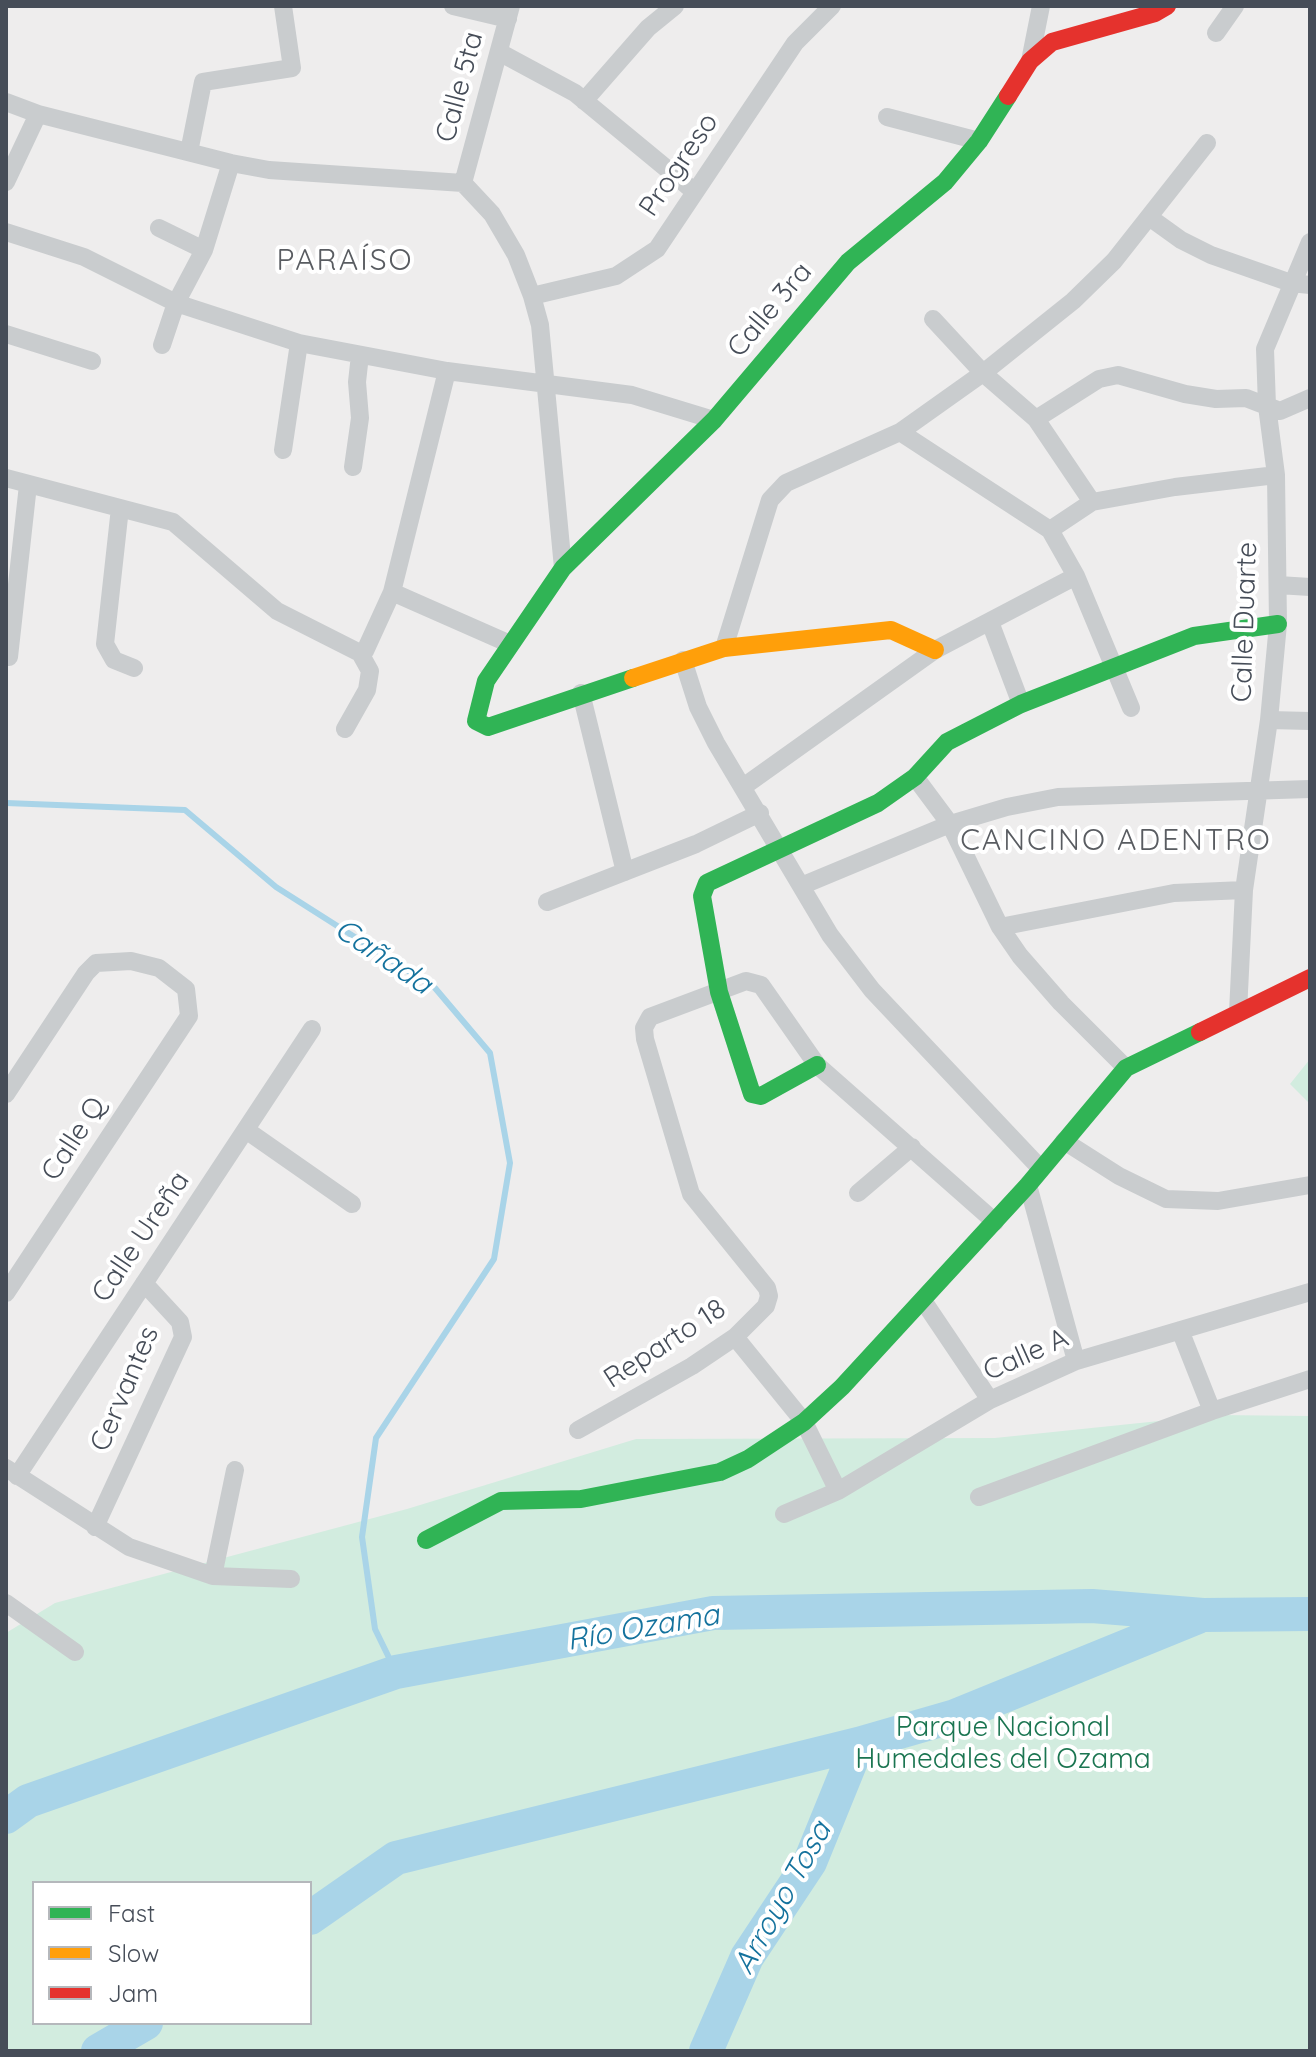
<!DOCTYPE html>
<html>
<head>
<meta charset="utf-8">
<style>
	body { margin:0 }
	#map { position:relative; width:1316px; height:2057px; overflow:hidden; background:#eeeded; font-family:Quicksand,sans-serif }
	canvas { display:block }
	.frame { position:absolute; inset:0; border:8px solid #464d58; pointer-events:none }
	.legend { position:absolute; left:32px; top:1881px; width:280px; height:144px; box-sizing:border-box; background:#fff; border:2px solid #b5b8bc; margin:0; padding:10px 14px; list-style:none; font-size:24px; color:#464d58 }
	.legend li { display:flex; align-items:center; gap:16px; height:40px }
	.legend b { width:40px; border:2px solid #b5b8bc }
</style>
</head>
<body>
<div id="map">
<canvas width="1316" height="2057"></canvas>
<div class="frame"></div>
<ul class="legend">
<li><b style="height:10px;background:#30b455"></b>Fast</li>
<li><b style="height:10px;background:#ff9f0a"></b>Slow</li>
<li><b style="height:10px;background:#e5322d"></b>Jam</li>
</ul>
</div>
<script>
const context = document.querySelector('canvas').getContext('2d');
context.lineJoin = 'round';
function fill(path, color) { context.fillStyle = color; context.fill(path, 'evenodd'); }
const poly = rows => new Path2D(rows.map(r => 'M' + r).join(''));
function strokePath(path, color, width, dash) { context.strokeStyle = color; context.lineWidth = width; context.lineCap = dash ? 'butt' : 'round'; context.setLineDash(dash || []); context.stroke(path); }
function drawText(font, color, halo, rows, align = 'center') {
  context.font = font + ' Quicksand,sans-serif'; context.lineWidth = 8; context.setLineDash([]); context.textBaseline = 'middle'; context.strokeStyle = halo; context.fillStyle = color; for (const [text, x, y, turn = 0] of rows) {
    context.save(); context.translate(x, y); context.rotate((+turn || 0) * Math.PI / 180); context.textAlign = isNaN(turn) ? turn : align; if (halo) context.strokeText(text, 0, 0); context.fillText(text, 0, 0); context.restore();
  }
}
fill(poly([
	[1310,1059,1310,1104,1290,1084],
	[1217,1415,1310,1416,1310,2051,6,2051,6,1633,55,1603,407,1509,636,1439,995,1438],
	[34,1883,310,1883,310,2023,34,2023]
]), '#d2ecdf');
strokePath(poly([
	[6,803,185,810,276,887,435,988,490,1053,510,1163,494,1259,376,1438,362,1537,375,1629,396,1672]
]), '#a9d4e8', 6);
strokePath(poly([
	[6,1817,28,1801,396,1672,713,1613,1092,1606,1203,1615,1310,1614],
	[310,1918,396,1858,858,1744,955,1716,1198,1617],
	[98,2051,146,2023],
	[706,2051,747,1957,810,1862,858,1744]
]), '#a9d4e8', 34);
strokePath(poly([
	[453,6,508,19],
	[1216,33,1235,6],
	[499,52,575,93,695,192],
	[1030,61,1041,6],
	[584,101,648,28,675,6],
	[6,102,38,114,231,163,269,170,463,183,492,214,516,255,532,296,540,325,563,568],
	[887,117,979,141],
	[189,152,203,82,292,68,283,6],
	[6,182,38,114],
	[463,183,511,6],
	[1149,217,1181,240,1211,255,1291,283,1310,285],
	[159,228,204,250],
	[6,232,84,257,176,303,299,343,447,371,632,395,714,420],
	[532,296,616,276,657,249,795,43,832,6],
	[933,319,983,373,1036,419,1092,502],
	[6,334,92,361],
	[162,345,176,303,204,250,231,163],
	[1036,419,1099,379,1118,375,1185,394,1216,399,1246,398,1280,411,1310,398],
	[900,432,1050,530,1076,576,1131,708],
	[283,450,299,343],
	[353,467,360,418,357,382,360,355],
	[6,478,173,522,277,611,360,653,365,651,392,592,447,371],
	[120,508,105,644,114,660,134,668],
	[1050,530,1092,502,1175,487,1276,475],
	[1278,585,1310,587],
	[392,592,510,644],
	[990,622,1021,704],
	[724,648,770,500,786,483,900,432,983,373,1073,301,1114,261,1207,143],
	[9,657,28,485],
	[683,660,698,707,716,743,830,935,872,990,1041,1169],
	[581,693,625,872],
	[1269,720,1310,721],
	[345,729,367,690,370,671,360,653],
	[915,777,950,824,1000,927,1020,956,1061,1003,1126,1068],
	[743,787,935,650,1076,576],
	[801,886,950,824,1007,807,1058,797,1310,789],
	[547,902,696,844,760,813],
	[1000,927,1174,893,1244,890],
	[1238,1012,1244,890,1269,720,1278,624,1276,475,1267,406,1265,349,1310,242],
	[6,1094,86,973,96,963,131,961,159,968,186,989,189,1016,6,1293],
	[246,1130,352,1204],
	[1064,1141,1119,1176,1166,1199,1218,1201,1310,1185],
	[1028,1185,1076,1361],
	[858,1193,912,1147],
	[924,1302,990,1400],
	[1180,1330,1212,1411],
	[735,1337,804,1422,838,1491],
	[578,1430,692,1366,735,1337,766,1306,769,1296,767,1288,691,1194,645,1039,644,1028,650,1017,746,981,761,985,817,1065,995,1222],
	[6,1468,129,1547,213,1576,291,1579],
	[17,1476,312,1029],
	[979,1497,1212,1411,1310,1379],
	[784,1514,838,1491,990,1400,1076,1361,1310,1292],
	[95,1527,183,1337,180,1322,144,1283],
	[213,1576,235,1470],
	[6,1603,75,1652]
]), '#c9ccce', 18);
strokePath(poly([
	[633,678,488,727,476,721,486,681,563,568,714,420,848,262,945,182,979,141,1008,96],
	[817,1065,761,1096,752,1094,719,992,702,896,707,883,878,803,915,777,947,742,1021,704,1194,636,1278,624],
	[426,1540,501,1501,581,1499,720,1472,748,1459,804,1422,842,1387,1028,1185,1126,1068,1200,1032]
]), '#30b455', 18);
strokePath(poly([
	[633,678,724,648,891,630,935,650]
]), '#ff9f0a', 18);
strokePath(poly([
	[1008,96,1030,61,1052,42,1155,13,1167,6],
	[1200,1032,1310,978]
]), '#e5322d', 18);
drawText('28px', '#464d58', '#fff', [
	["Calle 5ta",460,87,-75],
	["Progreso",679,165,-56],
	["Calle 3ra",770,310,-50],
	["Calle Duarte",1245,622,-88],
	["Calle Q",74,1139,-57],
	["Calle Ureña",141,1237,-56],
	["Reparto 18",665,1344,-33],
	["Calle A",1026,1355,-24],
	["Cervantes",125,1389,-67]
]);
drawText('28px', '#1b7551', '#fff', [
	["Parque Nacional",1003,1728],
	["Humedales del Ozama",1003,1760]
]);
context.letterSpacing = '2px';
drawText('30px', '#595c61', '#fff', [
	["PARAÍSO",345,261],
	["CANCINO ADENTRO",1116,841]
]);
context.letterSpacing = '0px';
drawText('italic 30px', '#14729d', '#fff', [
	["Cañada",383,957,34],
	["Río Ozama",643,1628,-10],
	["Arroyo Tosa",783,1898,-61]
]);
</script>
</body>
</html>
